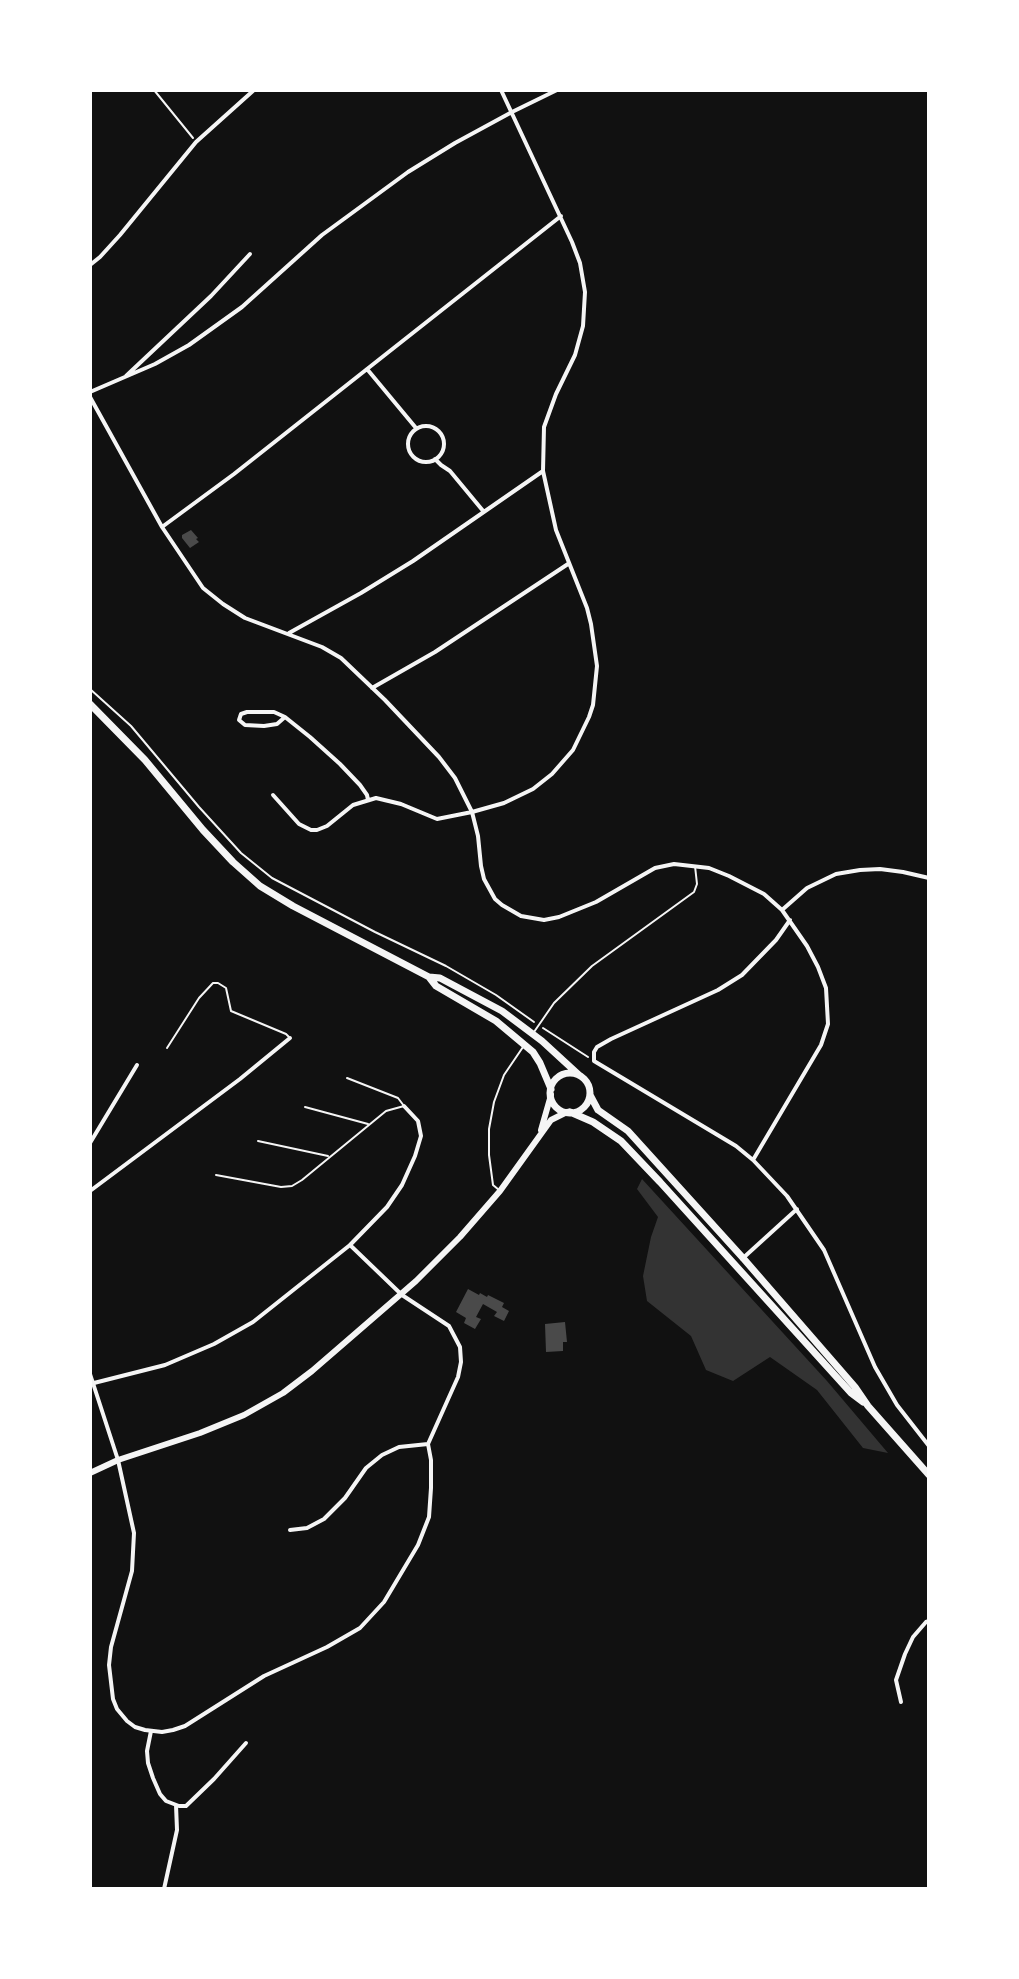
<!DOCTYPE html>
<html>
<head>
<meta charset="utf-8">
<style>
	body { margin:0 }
	#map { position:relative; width:1019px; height:1979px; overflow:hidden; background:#111; font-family:Raleway,sans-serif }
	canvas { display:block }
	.frame { position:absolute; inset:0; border:92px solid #fff; pointer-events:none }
</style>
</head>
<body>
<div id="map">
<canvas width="1019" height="1979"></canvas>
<div class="frame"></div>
</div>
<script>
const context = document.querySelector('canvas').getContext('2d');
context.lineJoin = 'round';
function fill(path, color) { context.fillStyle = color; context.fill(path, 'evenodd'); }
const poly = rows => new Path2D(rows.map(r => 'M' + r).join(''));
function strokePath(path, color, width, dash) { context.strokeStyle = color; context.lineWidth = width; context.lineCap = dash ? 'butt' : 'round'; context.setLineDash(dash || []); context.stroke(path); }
fill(poly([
	[642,1179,827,1381,888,1453,863,1448,817,1390,770,1357,733,1381,706,1370,691,1336,647,1301,643,1276,651,1237,658,1217,637,1189]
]), '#333');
fill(poly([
	[191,530,198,538,196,539,199,542,190,548,182,538,182,535],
	[468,1289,479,1295,480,1293,487,1297,488,1295,504,1303,502,1307,509,1311,504,1321,494,1316,497,1312,483,1304,476,1317,481,1319,475,1329,464,1323,466,1318,456,1312],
	[565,1322,567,1342,563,1342,563,1351,546,1352,545,1324]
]), '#4a4a4a');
strokePath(poly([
	[154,90,193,138],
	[90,689,131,726,199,807,241,853,272,878,375,932,446,966,496,995,534,1022],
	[543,1028,588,1057]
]), '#f5f5f5', 2);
strokePath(poly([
	[534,1032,554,1003,592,966,694,892,697,884,695,866],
	[167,1048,199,998,213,983,218,983,226,988,231,1011,286,1034,289,1037],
	[305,1107,368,1124],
	[258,1141,328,1156],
	[216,1175,281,1187,292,1186,302,1180,386,1111,404,1106,398,1098,347,1078],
	[499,1190,493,1185,489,1155,489,1129,494,1102,504,1075,523,1047]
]), '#f5f5f5', 2);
strokePath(poly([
	[90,265,100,257,120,235,196,142,254,90],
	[367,369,416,428],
	[126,376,211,296,250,254],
	[90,392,155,364,189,345,242,307,322,235,408,172,455,143,512,112,557,90],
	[90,397,162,527,203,588,223,604,245,618,322,647,341,658,385,700,439,757,455,778,472,812,478,836,481,866,484,879,495,899,502,905,521,916,544,920,559,917,596,902,655,868,674,864,709,868,729,876,764,894,782,910,807,946,818,967,826,988,828,1024,821,1045,753,1160],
	'408 444a18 18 0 1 1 36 0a18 18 0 1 1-36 0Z',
	[435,459,441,465,450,471,484,512],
	[162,527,234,474,561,216],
	[289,633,361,593,413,561,543,471],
	[372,688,435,652,568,564],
	[285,717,277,724,264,726,245,725,239,720,241,714,247,712,274,712,285,717,310,737,340,764,360,785,367,795,368,800],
	[273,795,299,824,311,830,317,830,327,826,353,805,376,798,401,804,437,819,472,812,504,803,533,789,552,774,573,750,589,717,593,705,597,666,591,624,587,608,556,530,543,471,544,427,556,394,575,355,583,326,585,292,580,263,572,242,501,90],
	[782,910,807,888,836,874,860,870,880,869,903,872,929,878],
	[790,920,776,940,742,975,718,990,611,1039,597,1047,594,1052,594,1061,736,1146,753,1160,787,1196,824,1250,875,1367,897,1405,929,1446],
	[90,1143,137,1065],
	[90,1191,240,1079,290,1038],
	[742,1259,797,1209],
	[90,1374,118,1460,134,1533,132,1571,111,1647,109,1665,113,1699,117,1709,127,1721,135,1727,145,1730,162,1732,173,1730,185,1726,264,1676,327,1647,360,1628,384,1602,418,1545,429,1517,431,1488,431,1460,428,1444,458,1377,461,1362,460,1347,449,1326,402,1295,350,1245],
	[90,1384,165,1365,214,1344,253,1322,350,1245,387,1207,402,1185,415,1156,421,1136,418,1121,404,1106],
	[290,1530,307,1528,324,1519,345,1498,366,1468,382,1455,399,1447,428,1444],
	[901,1702,896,1680,905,1654,913,1637,926,1622,929,1621],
	[151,1731,147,1751,148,1763,153,1778,160,1794,166,1801,179,1806,186,1806,214,1779,246,1743],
	[164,1889,177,1830,176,1805]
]), '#f5f5f5', 4);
strokePath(poly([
	[541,1130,551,1095],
	[90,1473,118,1460,200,1433,244,1415,283,1393,312,1371,416,1281,460,1237,500,1191,551,1120,567,1112]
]), '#f5f5f5', 6);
strokePath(poly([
	[90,704,145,760,203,830,233,862,260,886,293,906,429,977,440,978,502,1011,542,1041,579,1075],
	[429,977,436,986,496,1021,533,1052,540,1063,551,1089],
	'550 1093a20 20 0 1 1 40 0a20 20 0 1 1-40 0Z',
	[590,1095,598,1110,628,1131,743,1258,855,1387,868,1406,929,1475],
	[570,1112,593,1122,621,1141,660,1182,851,1393,863,1402]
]), '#f5f5f5', 7);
</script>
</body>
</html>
